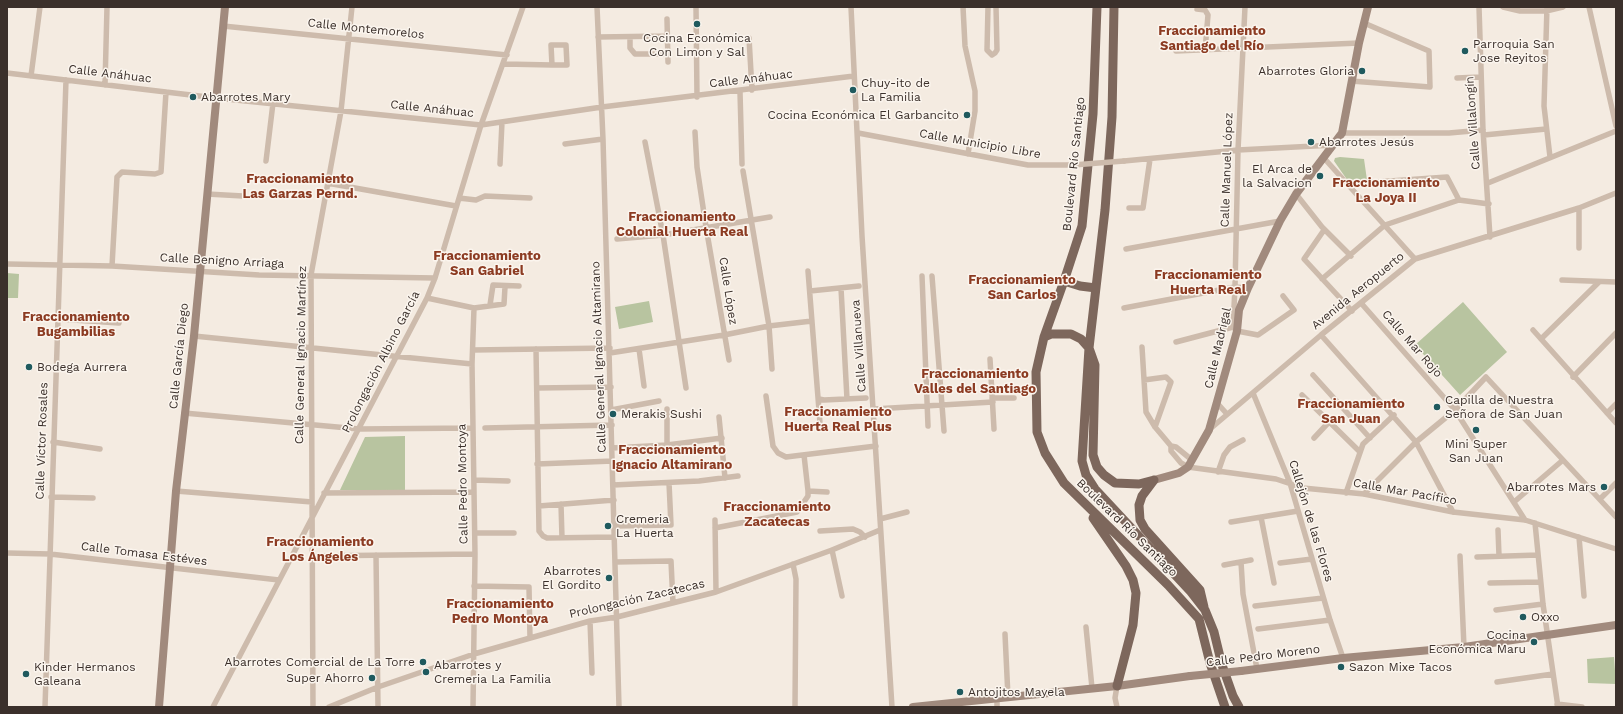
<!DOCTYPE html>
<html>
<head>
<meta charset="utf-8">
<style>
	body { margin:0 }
	#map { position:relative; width:1623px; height:714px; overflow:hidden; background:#f4ebe1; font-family:"Work Sans",sans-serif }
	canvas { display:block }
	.frame { position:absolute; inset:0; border:8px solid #3b302b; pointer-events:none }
</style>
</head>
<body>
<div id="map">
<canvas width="1623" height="714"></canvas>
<div class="frame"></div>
</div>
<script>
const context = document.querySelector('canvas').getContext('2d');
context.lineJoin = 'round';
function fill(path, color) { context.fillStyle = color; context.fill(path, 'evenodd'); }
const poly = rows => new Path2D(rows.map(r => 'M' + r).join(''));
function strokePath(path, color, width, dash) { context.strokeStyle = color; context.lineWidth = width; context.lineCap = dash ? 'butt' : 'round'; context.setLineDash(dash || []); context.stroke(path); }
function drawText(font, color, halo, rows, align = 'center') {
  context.font = font + ' "Work Sans",sans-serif'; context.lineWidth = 3; context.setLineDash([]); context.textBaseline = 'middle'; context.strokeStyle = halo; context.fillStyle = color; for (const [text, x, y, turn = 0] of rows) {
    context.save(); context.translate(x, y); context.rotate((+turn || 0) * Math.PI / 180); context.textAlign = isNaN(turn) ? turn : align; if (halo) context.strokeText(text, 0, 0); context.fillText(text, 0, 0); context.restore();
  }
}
fill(poly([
	[1340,157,1364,159,1367,180,1348,181,1334,161,1335,158],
	[7,273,19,274,18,298,7,298],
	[649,301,653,322,619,329,615,307],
	[1463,302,1507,352,1460,395,1415,345],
	[405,436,405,490,340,490,365,437],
	[1614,657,1616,684,1588,683,1587,659]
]), '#b8c4a0');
strokePath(poly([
	[597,7,603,139,619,707],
	[696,7,697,97],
	[851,7,862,236,892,707],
	[963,7,965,46,975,91,975,111,968,154],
	[988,7,987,50,992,55,995,53,997,50,996,7],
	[1245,7,1238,150,1235,287,1233,327,1237,331,1258,335,1294,310,1283,296],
	[1479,7,1483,130,1490,237],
	[1503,7,1520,11,1546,11,1563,7],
	[1547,7,1544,106,1550,157],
	[1589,7,1616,126],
	[1197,9,1205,10,1208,15,1205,51],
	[667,19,668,62],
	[223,26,507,55],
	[598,37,667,36],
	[630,37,630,48,635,54,667,54],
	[749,38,752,90],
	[1176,51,1359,43],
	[504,64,552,65,567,65,566,45,551,45,552,65],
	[7,73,216,98,481,125,602,107,854,76],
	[31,76,40,7],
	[1457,78,1480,77],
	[1351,81,1430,87,1429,51,1364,23],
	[105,85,107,7],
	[740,92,742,164],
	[695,132,697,167,706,227,729,360],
	[858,133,1028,165,1073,165],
	[1342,133,1449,133,1483,130],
	[1484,135,1546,129],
	[645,142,663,235,686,388],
	[565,144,603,139],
	[1323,157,1415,259],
	[266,161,273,103],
	[1124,161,1238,150,1334,145],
	[500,164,502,122],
	[743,171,769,326,772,369],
	[327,183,456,206],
	[1488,183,1616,131],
	[1347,184,1447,177,1459,200],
	[207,194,243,196],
	[1296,194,1322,227,1351,256],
	[459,198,476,200,485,196,530,198],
	[1129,208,1143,208,1150,159],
	[1579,208,1579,248],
	[1324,230,1304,259,1352,311],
	[617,239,663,235,770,217],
	[1126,249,1280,221],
	[7,264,112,266,259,275,435,278],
	[112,266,117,177,122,172,155,174,161,172,166,92],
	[808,271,820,423],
	[922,276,928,426],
	[932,276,944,431],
	[1322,279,1385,225,1459,200,1489,204],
	[1562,280,1616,282],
	[841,288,847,399],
	[810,291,859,286],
	[427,298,474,308,504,304,505,287],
	[1361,303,1455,410,1525,520],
	[490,305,493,285,519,286],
	[1124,308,1235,287,1248,288],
	[58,319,119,323],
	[1533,330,1616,423],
	[1321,335,1416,442,1453,512],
	[194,336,472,364],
	[1541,339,1599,282],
	[1176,342,1233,327],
	[1142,347,1146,412,1155,427,1171,446,1176,447,1192,460],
	[536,349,539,531,543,536,547,538,615,537],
	[639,349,644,386],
	[473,350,610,348],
	[610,353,724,335,769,326,812,321],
	[990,359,994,429],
	[1313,375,1370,438],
	[1573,377,1616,333],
	[1144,380,1166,377,1171,382,1155,427],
	[537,388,611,387],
	[1253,393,1290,483,1330,620,1343,658],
	[1302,395,1359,451],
	[766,396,773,446,778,453,786,457,876,446],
	[992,398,1014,398],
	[819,399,824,400,866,398],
	[1217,403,1227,414],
	[667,409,667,445],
	[874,409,993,402],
	[611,410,659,401],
	[184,413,359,429,473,428],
	[1607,413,1616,404],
	[719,417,725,478],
	[485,428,612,425],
	[1210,429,1321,335,1415,259,1579,208,1616,193],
	[1314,438,1329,422],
	[53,442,100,449],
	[1171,446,1171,451,1181,463,1188,467,1276,479,1303,488,1364,494,1453,512,1525,520,1616,549],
	[612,448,667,445,722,438],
	[537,464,613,461],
	[1218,472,1224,455,1230,447,1243,440],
	[474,480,508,481],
	[613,485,699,481,738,476],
	[176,491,312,502],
	[808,491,827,492],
	[324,493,474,492],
	[1346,493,1363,444,1394,415],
	[1364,494,1416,442,1455,410,1486,377,1616,517],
	[51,497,93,498],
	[1600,499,1616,483],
	[1514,502,1563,460],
	[561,504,562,538],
	[539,506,614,500],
	[1261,517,1274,583],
	[880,519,907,512],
	[715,520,716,592],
	[1231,522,1298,511],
	[1535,523,1543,604,1558,707],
	[615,526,671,525,669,483],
	[715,528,797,512,808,496,808,491,804,455],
	[1498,530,1499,556],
	[820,531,853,529,860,532,865,537],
	[475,533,514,533],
	[1579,537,1584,596],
	[832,550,842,596],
	[7,553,50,554,279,580],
	[376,555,378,707],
	[312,556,475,554],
	[1460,556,1464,647],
	[1477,557,1538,555],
	[616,562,671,561,673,603],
	[1241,562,1243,594,1257,669],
	[1280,563,1312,559],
	[793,564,796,579,795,707],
	[1224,565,1251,560],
	[1490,583,1540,582],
	[474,586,529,587,530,638],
	[1255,606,1323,598],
	[1496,610,1543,604],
	[590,621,592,673],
	[1086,627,1092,688],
	[1258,629,1330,620],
	[1005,634,1008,697],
	[1497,682,1553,674],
	[1117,686,1115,698,1117,707],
	[1557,704,1582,707],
	[45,707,66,80],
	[213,707,427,298,435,278,481,125,523,7],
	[313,707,311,275,341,111,352,7],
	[329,707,378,687,474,654,590,621,617,617,716,592,832,550,880,530],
	[473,707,475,554,472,364,474,308],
	[997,707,997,698]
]), '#cdbbac', 5.5);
strokePath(poly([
	[1154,480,1179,473,1188,467,1209,430,1237,331,1239,310,1248,288,1280,221,1296,194,1342,133,1359,43,1368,7],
	[1241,671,1343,658,1464,647,1616,625],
	[159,707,176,491,194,336,225,7],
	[913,707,1117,686,1190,676]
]), '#a18a7d', 8);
strokePath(poly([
	[1097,7,1093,114,1082,226,1064,281,1044,337,1036,372,1037,432,1045,453,1064,483,1168,585,1199,619,1210,663,1225,707],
	[1114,7,1112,117,1105,210,1089,348,1082,461,1086,475,1095,489,1191,592,1205,610,1214,632,1222,665,1233,696,1239,707],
	[1064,281,1080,286,1096,288],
	[1044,337,1051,334,1071,334,1081,339,1089,348,1095,365,1093,455,1097,467,1104,475,1115,483,1139,484,1154,480],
	[1154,480,1142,496,1139,505,1140,520,1145,529,1200,590,1204,607],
	[1093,518,1126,566,1133,580,1136,593,1133,625,1117,686]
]), '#7d675c', 9);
strokePath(poly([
	[1073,165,1124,161]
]), '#cdbbac', 5.5);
strokePath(poly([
	[1190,676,1241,671]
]), '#a18a7d', 8);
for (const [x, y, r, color] of [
	[697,24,4,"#1f5a5e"],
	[1465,51,4,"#1f5a5e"],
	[1362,71,4,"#1f5a5e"],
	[853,90,4,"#1f5a5e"],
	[193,97,4,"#1f5a5e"],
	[967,115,4,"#1f5a5e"],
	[1311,142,4,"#1f5a5e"],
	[1320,176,4,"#1f5a5e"],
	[29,367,4,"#1f5a5e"],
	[1437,407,4,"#1f5a5e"],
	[613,414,4,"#1f5a5e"],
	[1476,430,4,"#1f5a5e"],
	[1604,487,4,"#1f5a5e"],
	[608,526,4,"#1f5a5e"],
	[609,578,4,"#1f5a5e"],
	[1523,617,4,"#1f5a5e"],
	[1534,642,4,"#1f5a5e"],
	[423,662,4,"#1f5a5e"],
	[1341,667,4,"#1f5a5e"],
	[426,672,4,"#1f5a5e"],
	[26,674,4,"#1f5a5e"],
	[372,678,4,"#1f5a5e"],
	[960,692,4,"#1f5a5e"]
]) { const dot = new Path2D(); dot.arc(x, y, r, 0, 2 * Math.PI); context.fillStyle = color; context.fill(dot); strokePath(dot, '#fbf5ee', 1.5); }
drawText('12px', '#3b302b', '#fbf5ee', [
	["Calle Montemorelos",366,29,6],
	["Calle Anáhuac",110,74,7],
	["Calle Anáhuac",751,79,-7],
	["Calle Anáhuac",432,109,6],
	["Calle Villalongín",1473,123,-94],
	["Calle Municipio Libre",980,144,10],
	["Boulevard Río Santiago",1074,164,-84],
	["Calle Manuel López",1227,170,-88],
	["Calle Benigno Arriaga",222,261,3],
	["Calle López",728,291,81],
	["Avenida Aeropuerto",1358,291,-39],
	["Calle Mar Rojo",1412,344,49],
	["Calle Villanueva",859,346,-94],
	["Calle Madrigal",1218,348,-77],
	["Calle General Ignacio Martínez",301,355,-89],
	["Calle García Diego",179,356,-84],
	["Calle General Ignacio Altamirano",599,357,-92],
	["Prolongación Albino García",381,362,-63],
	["Calle Víctor Rosales",42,441,-88],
	["Calle Pedro Montoya",463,484,-91],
	["Calle Mar Pacífico",1405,492,10],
	["Callejón de las Flores",1311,521,73],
	["Boulevard Río Santiago",1127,528,44],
	["Calle Tomasa Estéves",144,554,7],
	["Prolongación Zacatecas",637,599,-13],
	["Calle Pedro Moreno",1263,656,-7]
]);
drawText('12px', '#3b302b', '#fbf5ee', [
	["Cocina Económica",697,38,"center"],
	["Con Limon y Sal",697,52,"center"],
	["Parroquia San",1473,44],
	["Jose Reyitos",1473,58],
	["Abarrotes Gloria",1354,71,"right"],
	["Chuy-ito de",861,83],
	["La Familia",861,97],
	["Abarrotes Mary",201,97],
	["Cocina Económica El Garbancito",959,115,"right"],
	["Abarrotes Jesús",1319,142],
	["El Arca de",1312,169,"right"],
	["la Salvacion",1312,183,"right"],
	["Bodega Aurrera",37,367],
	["Capilla de Nuestra",1445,400],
	["Señora de San Juan",1445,414],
	["Merakis Sushi",621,414],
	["Mini Super",1476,444,"center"],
	["San Juan",1476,458,"center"],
	["Abarrotes Mars",1596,487,"right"],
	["Cremeria",616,519],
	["La Huerta",616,533],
	["Abarrotes",601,571,"right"],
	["El Gordito",601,585,"right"],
	["Oxxo",1531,617],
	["Cocina",1526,635,"right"],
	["Económica Maru",1526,649,"right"],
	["Abarrotes Comercial de La Torre",415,662,"right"],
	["Abarrotes y",434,665],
	["Cremeria La Familia",434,679],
	["Kinder Hermanos",34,667],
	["Galeana",34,681],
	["Sazon Mixe Tacos",1349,667],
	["Super Ahorro",364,678,"right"],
	["Antojitos Mayela",968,692]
], 'left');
drawText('bold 13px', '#8c3b22', '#fbf5ee', [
	["Fraccionamiento",1212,31],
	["Santiago del Río",1212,46],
	["Fraccionamiento",300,179],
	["Las Garzas Pernd.",300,194],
	["Fraccionamiento",1386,183],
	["La Joya II",1386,198],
	["Fraccionamiento",682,217],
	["Colonial Huerta Real",682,232],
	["Fraccionamiento",487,256],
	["San Gabriel",487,271],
	["Fraccionamiento",1208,275],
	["Huerta Real",1208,290],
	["Fraccionamiento",1022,280],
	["San Carlos",1022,295],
	["Fraccionamiento",76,317],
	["Bugambilias",76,332],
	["Fraccionamiento",975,374],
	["Valles del Santiago",975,389],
	["Fraccionamiento",1351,404],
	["San Juan",1351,419],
	["Fraccionamiento",838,412],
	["Huerta Real Plus",838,427],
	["Fraccionamiento",672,450],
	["Ignacio Altamirano",672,465],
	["Fraccionamiento",777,507],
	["Zacatecas",777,522],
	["Fraccionamiento",320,542],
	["Los Ángeles",320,557],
	["Fraccionamiento",500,604],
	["Pedro Montoya",500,619]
]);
</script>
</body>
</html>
